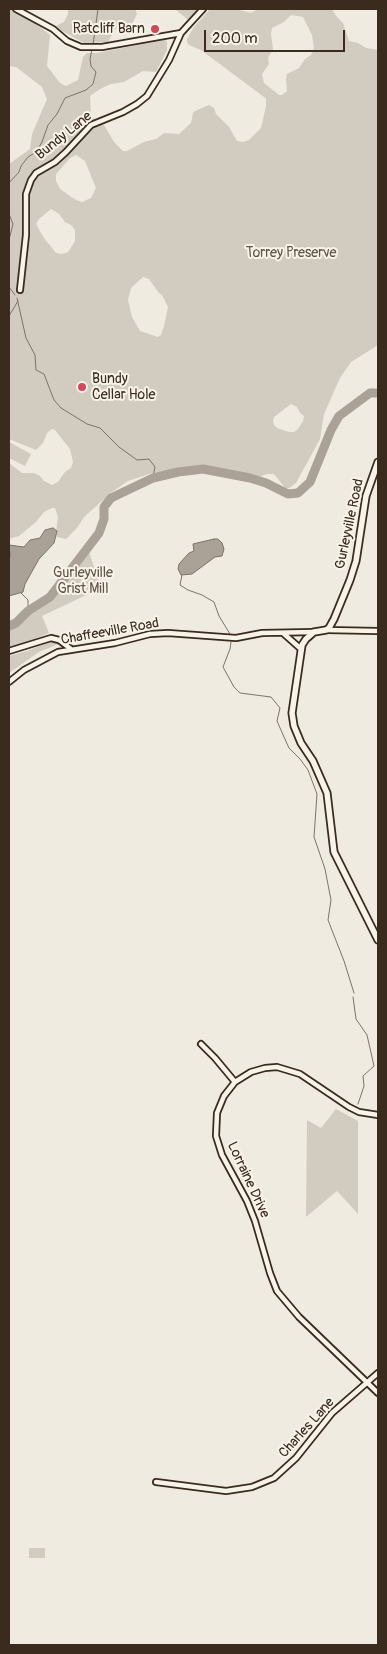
<!DOCTYPE html>
<html>
<head>
<meta charset="utf-8">
<style>
	body { margin:0 }
	#map { position:relative; width:387px; height:1654px; overflow:hidden; background:#efebe0; font-family:Pangolin,sans-serif }
	canvas { display:block }
	.frame { position:absolute; inset:0; border:10px solid #3b2a1e; pointer-events:none }
	.scale { position:absolute; left:204px; top:30px; width:141px; height:22px; box-sizing:border-box; border:2px solid #3b2a1e; border-top:0; padding-left:6px; font-size:15px; line-height:18px; white-space:nowrap; color:#3b2a1e; -webkit-text-stroke:4px #f7f3e8; paint-order:stroke }
</style>
</head>
<body>
<div id="map">
<canvas width="387" height="1654"></canvas>
<div class="frame"></div>
<div class="scale">200 m</div>
</div>
<script>
const context = document.querySelector('canvas').getContext('2d');
context.lineJoin = 'round';
function fill(path, color) { context.fillStyle = color; context.fill(path, 'evenodd'); }
const poly = rows => new Path2D(rows.map(r => 'M' + r).join(''));
function strokePath(path, color, width, dash) { context.strokeStyle = color; context.lineWidth = width; context.lineCap = dash ? 'butt' : 'round'; context.setLineDash(dash || []); context.stroke(path); }
function drawText(font, color, halo, rows, align = 'center') {
  context.font = font + ' Pangolin,sans-serif'; context.lineWidth = 4; context.setLineDash([]); context.textBaseline = 'middle'; context.strokeStyle = halo; context.fillStyle = color; for (const [text, x, y, turn = 0] of rows) {
    context.save(); context.translate(x, y); context.rotate((+turn || 0) * Math.PI / 180); context.textAlign = isNaN(turn) ? turn : align; if (halo) context.strokeText(text, 0, 0); context.fillText(text, 0, 0); context.restore();
  }
}
fill(poly([
	[9,9,13,9,30,19,50,35,47,66,60,83,66,86,78,80,83,57,87,53,97,53,164,40,167,41,167,50,156,72,143,71,124,82,111,84,100,89,90,96,91,117,104,125,114,142,123,151,127,151,144,142,156,139,164,133,179,134,191,123,193,113,195,111,209,105,214,108,216,114,229,127,237,141,243,142,249,140,261,128,266,106,266,99,264,97,201,50,189,45,187,42,187,39,194,27,210,9,236,9,251,13,258,9,332,9,336,16,343,23,349,41,358,43,366,48,378,50,378,345,351,362,340,378,324,414,320,439,296,483,291,487,286,489,274,474,267,474,256,478,207,466,152,473,128,481,112,492,84,517,77,528,66,539,57,537,56,533,58,517,55,508,52,508,44,512,36,522,19,536,9,539,9,463,22,473,34,473,40,476,44,481,52,485,58,482,65,472,71,468,73,462,70,449,55,430,52,429,47,433,43,443,36,450,9,439,9,164,30,149,32,134,47,99,42,87,16,67,9,66],
	[291,15,303,17,312,35,314,48,311,55,305,59,299,68,287,74,286,80,287,91,282,95,279,95,264,83,262,74,269,64,268,58,273,49,271,34,272,28,284,22],
	[76,155,85,161,96,188,91,198,82,202,76,200,60,189,56,181,56,174,64,165,70,158],
	[51,209,59,214,65,222,71,225,75,230,75,241,72,246,68,252,62,254,56,253,44,238,36,224,39,219],
	[143,277,149,279,159,293,162,295,168,307,164,326,161,335,158,337,140,331,132,317,128,300,131,288],
	[291,404,297,407,300,413,304,416,303,421,298,429,294,432,289,432,277,428,274,425,273,421,274,417],
	[68,9,135,9,137,14,132,24,115,29,108,42,84,43,57,28,56,26,64,22,68,14],
	[175,9,197,9,197,10,188,20],
	[9,442,31,454,25,466,9,458],
	[86,543,101,588,42,616,49,633,25,643,9,647,9,624,25,618,39,607,71,571],
	[63,640,74,642,56,645,39,652,9,673,9,656,27,651,52,641],
	[336,1109,358,1121,358,1214,337,1191,306,1217,307,1120,321,1128],
	[29,1548,45,1548,45,1558,29,1558]
]), '#d1cbc0');
const water = poly([
	[53,528,57,531,54,543,39,559,25,584,23,592,9,596,9,560,10,556,9,545,24,547,30,540,40,538,45,530,53,528],
	[214,539,218,539,222,543,224,549,222,556,215,557,192,574,181,575,178,569,179,564,189,553,194,551,193,544,214,539]
]);
fill(water, '#aaa296');
strokePath(water, '#7e7266', 1);
strokePath(poly([
	[93,45,98,9],
	[9,183,19,172,21,166,28,157,36,152,42,142,48,125,57,114,65,98,86,90,93,84,96,72,91,66,90,59,92,49],
	[9,214,13,224,9,240],
	[9,287,15,295],
	[17,298,26,338,35,355,36,370,44,374,54,400,61,408,87,424,100,428,119,447,137,460,149,459,155,467,153,477,133,487],
	[9,316,18,301],
	[182,575,180,585,188,590,202,595,214,602,219,616,230,634],
	[21,593,28,600,28,611],
	[231,642,230,649,223,667,234,687,240,693,271,697,280,708,277,721,284,737,289,748,300,759,308,770,317,794,314,837,325,869,331,900,328,920,344,961,354,993],
	[353,997,356,1019,367,1035,374,1066,363,1076,364,1086,358,1104]
]), '#7e7266', 1);
strokePath(poly([
	[9,626,16,623,28,611,50,597,99,533,104,519,104,507,111,498,153,478,178,472,203,469,250,478,266,483,288,494,298,493,310,482,331,430,339,416,370,393,378,393]
]), '#aaa296', 9);
const minor = poly([
	[16,9,53,29,67,41,81,47,102,47,181,33],
	[20,290,26,235,26,194,31,180,36,173,55,162,66,152,91,125,123,112,137,104,147,96,169,60,181,33,203,9],
	[326,630,378,631],
	[283,633,301,649],
	[9,651,51,638,59,640,71,649],
	[9,682,24,670,58,652,115,643,150,634,168,633,236,638,262,633,314,632],
	[201,1044,215,1058,235,1082],
	[378,1115,359,1112,349,1107,300,1074,277,1067,265,1068,251,1072,235,1082,224,1096,217,1113,216,1136,222,1155,247,1201,255,1221,270,1273,277,1291,299,1317,378,1393],
	[156,1482,226,1491,252,1487,274,1478,296,1458,332,1413,378,1373]
]);
const tertiary = poly([
	[378,462,366,496,356,561,350,580,334,619,329,628,326,630,314,632,306,639,302,645,292,713,294,726,301,743,313,761,327,793,334,852,378,940]
]);
strokePath(minor, '#3b2a1e', 8);
strokePath(tertiary, '#3b2a1e', 9);
strokePath(minor, '#f7f3e8', 4.5);
strokePath(tertiary, '#f7f3e8', 5.5);
for (const [x, y, r, color] of [
	[155,29,5,"#d1495b"],
	[82,387,5,"#d1495b"]
]) { const dot = new Path2D(); dot.arc(x, y, r, 0, 2 * Math.PI); context.fillStyle = color; context.fill(dot); strokePath(dot, '#f7f3e8', 2); }
drawText('14px', '#3b2a1e', '#f7f3e8', [
	["Ratcliff Barn",145,29],
	["Bundy",92,379,"left"],
	["Cellar Hole",92,395,"left"]
], 'right');
drawText('14px', '#3b2a1e', '#f7f3e8', [
	["Bundy Lane",64,136,-39],
	["Gurleyville Road",350,524,-78],
	["Chaffeeville Road",110,632,-10],
	["Lorraine Drive",248,1180,65],
	["Charles Lane",307,1428,-48]
]);
drawText('14px', '#605246', '#f7f3e8', [
	["Torrey Preserve",291,253],
	["Gurleyville",83,573],
	["Grist Mill",83,589]
]);
</script>
</body>
</html>
